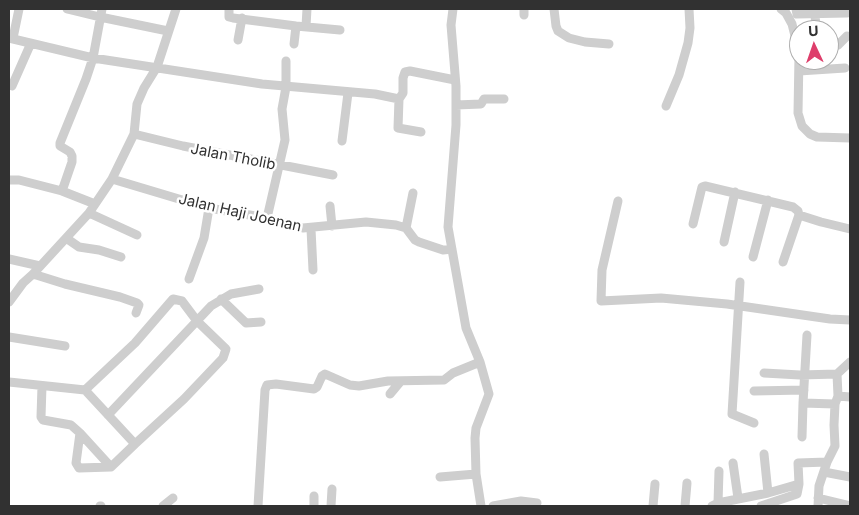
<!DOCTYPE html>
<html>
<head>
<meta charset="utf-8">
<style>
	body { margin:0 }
	#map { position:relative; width:859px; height:515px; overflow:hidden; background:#fff; font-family:Inter,sans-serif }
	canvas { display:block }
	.frame { position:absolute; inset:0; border:10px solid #313131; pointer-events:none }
	.north { position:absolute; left:789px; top:20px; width:50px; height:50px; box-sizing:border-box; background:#fff; border:1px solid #adadad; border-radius:50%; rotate:357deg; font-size:14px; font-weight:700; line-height:20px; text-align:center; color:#313131 }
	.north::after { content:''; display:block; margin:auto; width:18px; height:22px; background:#de3e6b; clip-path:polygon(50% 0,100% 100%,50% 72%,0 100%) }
</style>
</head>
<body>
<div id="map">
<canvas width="859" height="515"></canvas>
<div class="frame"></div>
<div class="north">U</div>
</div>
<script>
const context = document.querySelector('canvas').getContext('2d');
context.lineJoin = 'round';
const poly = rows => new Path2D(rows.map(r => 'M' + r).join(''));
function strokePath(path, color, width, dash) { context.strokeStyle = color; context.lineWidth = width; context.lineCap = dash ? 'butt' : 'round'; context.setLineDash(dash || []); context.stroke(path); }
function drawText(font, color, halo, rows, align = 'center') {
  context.font = font + ' Inter,sans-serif'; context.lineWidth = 5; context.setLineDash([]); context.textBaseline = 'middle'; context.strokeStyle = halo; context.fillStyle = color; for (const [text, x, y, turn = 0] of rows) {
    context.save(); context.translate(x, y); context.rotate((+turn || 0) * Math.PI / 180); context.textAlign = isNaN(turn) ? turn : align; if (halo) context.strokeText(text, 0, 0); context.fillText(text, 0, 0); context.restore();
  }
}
strokePath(poly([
	[67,9,100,17,168,31],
	[229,9,229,17,233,18,296,26,340,30],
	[453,9,451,25,456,86,456,125,448,227,466,328,480,362,489,394,476,428,475,438,476,474,481,506],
	[554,9,556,26,558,31,569,38,585,42,609,44],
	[781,9,786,13,792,24,797,44,799,56,798,113,802,126,810,134,817,137,850,138],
	[796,9,797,14,847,13,847,9],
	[815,13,816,30],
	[524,15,524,9],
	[306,26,307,9],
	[9,38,93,58,262,84,375,94,399,99,403,93,403,78,405,72,410,71,455,80],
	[13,38,19,9],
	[238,40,242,18],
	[294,44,296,26],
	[829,46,838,45,847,36],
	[799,71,845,68],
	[12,86,31,43],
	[399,99,398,128,421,132],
	[456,105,481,104,484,99,504,99],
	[666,106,679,75,688,43,690,28,689,9],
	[134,134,183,146,333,175],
	[342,141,348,93],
	[112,179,209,208,267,218,303,228,366,222,396,225,406,228,415,240,419,242,443,250,452,249],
	[9,180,19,180,62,191,95,204],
	[62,191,72,162,72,156,70,152,60,146,60,143,86,79,93,58,102,9],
	[618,201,602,270,601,301,661,298,727,304,830,319,850,320],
	[330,206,332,226],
	[89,213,137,235],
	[267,218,285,140,282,109,286,87,286,61],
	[693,224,702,187,705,186,793,207,798,211,799,215,821,222,850,229],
	[406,228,413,193],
	[311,229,313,270],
	[66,238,79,247,99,250,121,257],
	[724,242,735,192],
	[753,257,768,200],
	[9,259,40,266],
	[783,262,799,215],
	[33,274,65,284,120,297,137,303,139,305,136,313],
	[189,279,204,238,209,208],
	[740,282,732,414,754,423],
	[221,299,246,323,261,322],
	[9,302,23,283,33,274,89,213,112,179,134,134,137,104,144,88,157,67,176,9],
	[807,335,803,403,835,404],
	[9,337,65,346],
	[764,373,800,375,837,374],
	[9,382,85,390,135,444,184,399,223,358,226,349,197,321,182,301,173,299,135,343,85,390],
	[42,386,41,417,43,420,71,425,80,433,76,463,79,468,111,467,135,444],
	[754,391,804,390],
	[390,394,400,382],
	[838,396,850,397],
	[108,415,211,306,231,294,259,289],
	[80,433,111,467],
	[802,437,803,403],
	[764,454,768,493],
	[733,463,738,498],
	[824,472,850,477],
	[440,477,476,474],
	[314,496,314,506],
	[818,498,847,505],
	[718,503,719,471],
	[100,506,101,506],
	[163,506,173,498],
	[258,506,265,390,267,385,276,384,314,389,317,387,322,376,325,374,350,385,359,386,388,381,444,380,453,373,480,362],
	[331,506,332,489],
	[493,506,521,501,537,503],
	[653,506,655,484],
	[685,506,687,483],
	[712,506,718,503,768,493,799,484],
	[761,506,797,494,799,484,798,463,827,462,835,446,834,425,835,404,838,396,837,374,850,362],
	[818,506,819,486,827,462]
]), '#cecece', 9);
drawText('15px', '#313131', '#fff', [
	["Jalan Tholib",233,157,11],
	["Jalan Haji Joenan",240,213,13]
]);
</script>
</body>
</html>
